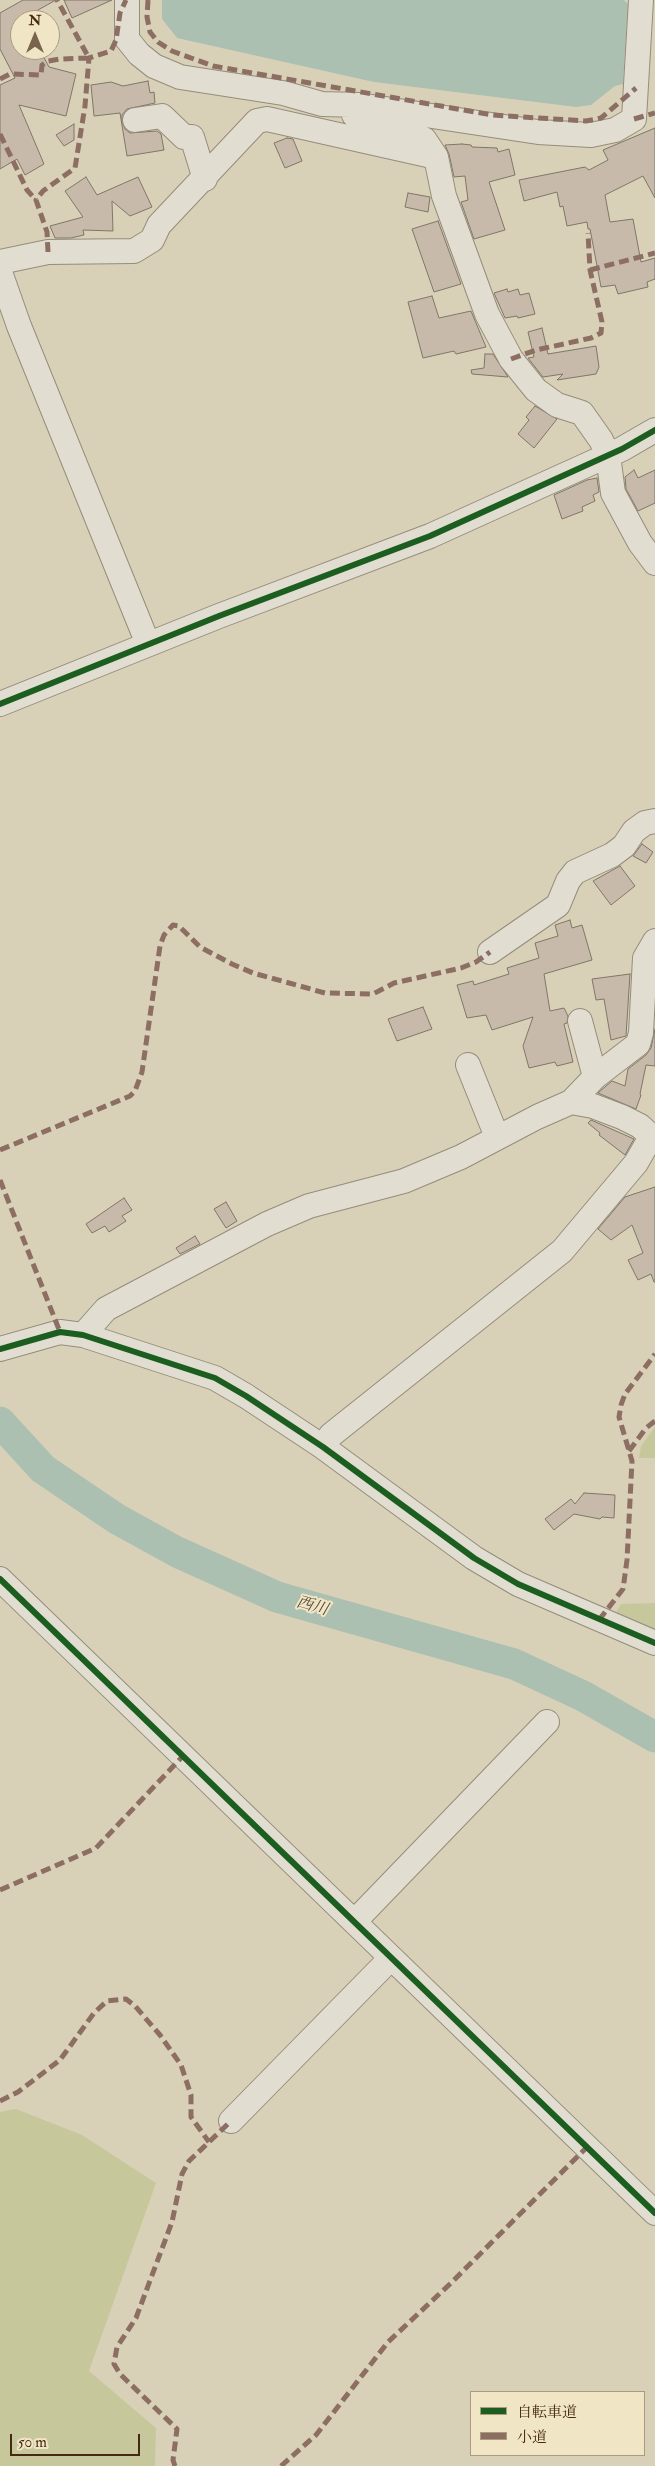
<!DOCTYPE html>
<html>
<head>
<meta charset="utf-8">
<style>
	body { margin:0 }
	#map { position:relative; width:655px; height:2466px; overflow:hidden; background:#d9d1b7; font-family:"IM FELL Double Pica","Noto Serif JP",serif }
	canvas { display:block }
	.legend { position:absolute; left:470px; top:2391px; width:175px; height:65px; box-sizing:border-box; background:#f0e6c6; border:1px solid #ac9a7e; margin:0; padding:6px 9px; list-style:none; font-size:15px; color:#472812 }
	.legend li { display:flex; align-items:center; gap:10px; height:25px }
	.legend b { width:25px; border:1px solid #ac9a7e }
	.north { position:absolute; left:10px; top:10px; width:50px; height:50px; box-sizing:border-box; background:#f0e6c6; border:1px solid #ac9a7e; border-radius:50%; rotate:0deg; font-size:14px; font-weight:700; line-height:20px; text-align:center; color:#472812 }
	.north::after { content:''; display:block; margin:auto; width:18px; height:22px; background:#7a634c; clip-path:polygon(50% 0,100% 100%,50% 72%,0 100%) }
	.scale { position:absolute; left:10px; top:2434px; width:130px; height:22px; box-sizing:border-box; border:2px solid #472812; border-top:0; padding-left:6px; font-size:15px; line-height:18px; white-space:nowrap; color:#472812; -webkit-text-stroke:4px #f0e6c6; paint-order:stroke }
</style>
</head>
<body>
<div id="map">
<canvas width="655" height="2466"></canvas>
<ul class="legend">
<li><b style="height:6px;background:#1b5e20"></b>自転車道</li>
<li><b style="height:6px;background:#8d6e63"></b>小道</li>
</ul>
<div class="north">N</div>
<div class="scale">50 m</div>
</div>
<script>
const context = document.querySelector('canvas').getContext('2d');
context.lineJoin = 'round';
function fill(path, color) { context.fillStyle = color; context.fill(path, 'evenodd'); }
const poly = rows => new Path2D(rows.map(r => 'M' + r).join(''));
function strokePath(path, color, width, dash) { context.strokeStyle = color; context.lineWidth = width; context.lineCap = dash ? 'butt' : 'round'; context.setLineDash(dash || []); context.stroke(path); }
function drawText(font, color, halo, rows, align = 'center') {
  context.font = font + ' "IM FELL Double Pica","Noto Serif JP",serif'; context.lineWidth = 4; context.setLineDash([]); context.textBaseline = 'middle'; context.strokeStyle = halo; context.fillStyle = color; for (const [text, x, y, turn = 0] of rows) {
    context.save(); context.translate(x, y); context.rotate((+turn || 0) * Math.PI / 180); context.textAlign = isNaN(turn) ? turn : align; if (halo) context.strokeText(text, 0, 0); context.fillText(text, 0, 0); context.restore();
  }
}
fill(poly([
	[655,1427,655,1458,639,1458,641,1446],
	[655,1603,655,1633,614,1616,621,1604],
	[16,2109,82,2135,156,2183,89,2371,156,2428,155,2466,0,2466,0,2112]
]), '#c7c79c');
fill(poly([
	[162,0,624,0,628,4,623,84,615,86,591,105,576,107,374,82,177,38,162,19]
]), '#acc0b2');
strokePath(poly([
	[0,1422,43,1469,117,1519,177,1552,277,1597,514,1664,583,1696,655,1737]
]), '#acc0b2', 31);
const building = poly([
	[23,0,56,0,20,20,20,50,40,50,49,67,76,74,66,116,19,105,44,164,25,175,17,159,0,169,0,85,15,78,0,49,0,13,23,0],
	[64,0,112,0,72,18,64,0],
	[148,81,150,93,154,92,155,103,127,109,122,115,122,122,125,129,130,133,157,131,161,134,164,150,127,156,120,113,94,116,91,85,111,82,123,86,148,81],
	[74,124,74,140,64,146,56,135,74,124],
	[655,128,655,198,643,176,605,195,610,222,633,219,641,262,655,258,655,279,647,282,648,287,618,294,615,285,601,287,590,229,588,229,587,222,567,226,563,206,560,207,557,192,524,201,519,180,585,167,589,170,608,160,603,150,655,128],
	[287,138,293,139,302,161,285,168,274,143,287,138],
	[462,144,471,145,472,147,497,148,498,152,509,149,515,175,489,182,505,230,474,239,461,202,468,200,465,176,454,177,449,154,445,145,462,144],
	[86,177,97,195,138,177,152,207,130,216,112,201,113,231,83,230,84,235,71,238,55,238,50,226,83,217,65,191,86,177],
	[408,193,430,197,428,212,405,207,408,193],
	[438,221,461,284,434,292,412,229,438,221],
	[507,289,508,292,518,289,520,295,529,293,535,314,518,318,517,316,505,318,494,293,507,289],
	[432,296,439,318,471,311,486,347,456,354,454,351,423,358,408,302,432,296],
	[542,328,548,354,596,346,599,367,596,374,557,380,563,374,543,377,528,358,534,357,528,332,542,328],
	[485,354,493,354,508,377,472,374,471,370,484,368,485,354],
	[535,406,557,419,534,448,518,434,529,420,526,417,535,406],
	[634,470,638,478,655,470,655,503,638,511,626,489,625,477,634,470],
	[597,478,599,492,593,495,595,501,582,507,583,511,562,519,554,495,587,480,597,478],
	[642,844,653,852,646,863,633,856,642,844],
	[620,866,635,886,611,905,593,881,620,866],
	[570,920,572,928,582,925,592,960,544,974,550,1011,564,1008,568,1016,567,1023,564,1024,573,1062,557,1066,555,1062,529,1068,523,1046,533,1017,492,1030,486,1015,467,1018,457,985,473,981,474,985,509,974,507,968,539,958,535,943,558,936,555,925,570,920],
	[630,974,626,1036,611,1040,604,999,596,1000,592,979,630,974],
	[423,1007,432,1029,397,1041,388,1019,423,1007],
	[655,1029,655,1066,646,1065,640,1094,641,1095,636,1109,598,1093,612,1081,625,1086,628,1069,646,1055,651,1048,655,1029],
	[591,1120,634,1139,625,1155,599,1135,600,1133,588,1123,591,1120],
	[655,1187,655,1282,654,1282,651,1274,638,1280,628,1260,643,1253,632,1225,611,1240,598,1229,625,1197,655,1187],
	[124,1198,132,1210,122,1216,126,1221,109,1232,105,1226,92,1233,86,1224,124,1198],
	[226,1202,237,1221,226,1228,214,1209,226,1202],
	[195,1236,200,1244,180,1254,176,1248,195,1236],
	[584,1493,615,1495,614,1518,602,1517,600,1519,574,1514,554,1530,545,1519,571,1499,575,1504,584,1493]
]);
fill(building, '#c8baaa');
strokePath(building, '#7f7666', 1);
const minor = poly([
	[127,0,127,39,139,54,154,66,180,77,283,93,322,104,359,105,538,132,591,135,615,130,634,119,641,0],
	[354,115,424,139,436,157,444,196,487,314,511,359,536,390,557,405,582,413,601,440,608,455,613,493,640,543,655,563],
	[135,120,162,116,184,137,192,137,205,179],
	[0,262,48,252,134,251,152,240,159,225,257,121,267,119,432,156],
	[0,272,19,326,148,644],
	[0,704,219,616,430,536,622,449,655,430],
	[490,952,558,905,568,881,575,872,612,855,624,846,634,831,645,823,655,821],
	[580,1021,595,1077],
	[468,1065,497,1137],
	[571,1102,595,1077,638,1044,641,1033,645,958,655,941],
	[83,1335,106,1309,267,1224,309,1206,404,1181,461,1157,537,1117,571,1102,593,1106,622,1117,640,1126,655,1140],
	[0,1349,60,1332,83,1335,215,1378,246,1396,323,1447,474,1558,518,1584,655,1643],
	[323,1447,331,1435,562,1251,636,1163,651,1137],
	[0,1579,655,2213],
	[355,1921,547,1722],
	[231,2121,391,1958]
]);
strokePath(minor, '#958c7b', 26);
strokePath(minor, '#e1ddd0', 24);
strokePath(poly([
	[148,0,147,17,150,32,158,42,172,51,213,66,492,115,586,121,601,118,636,88],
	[0,79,10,74,41,75,42,65,48,61,60,59,89,58,57,0],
	[634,119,655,113],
	[0,134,27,190,36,200],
	[48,252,47,232,36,200,43,191,75,168,85,106,89,58,111,51,116,40,120,13,126,0],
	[590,270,655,253],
	[511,359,536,350,591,338,601,333,602,322,590,270,588,233],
	[0,1150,130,1096,135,1091,142,1072,160,946,164,935,173,925,179,926,200,947,232,964,253,973,325,993,373,994,394,983,461,968,476,962,490,952],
	[0,1180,60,1332],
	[629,1451,646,1428,655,1421],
	[599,1620,623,1589,627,1560,632,1461,619,1417,621,1405,625,1394,655,1354],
	[0,1890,96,1848,183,1756],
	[0,2101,18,2092,60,2060,94,2013,107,2001,126,1999,135,2006,160,2035,181,2065,191,2095,191,2117,209,2142],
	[175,2466,173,2460,177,2429,120,2374,114,2364,117,2347,136,2318,172,2222,182,2174,189,2161,231,2121],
	[281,2466,316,2435,388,2342,451,2283,587,2147]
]), '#8d6e63', 5, [10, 5]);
strokePath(poly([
	[0,704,219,616,430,536,622,449,655,430],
	[0,1349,60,1332,83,1335,215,1378,246,1396,323,1447,474,1558,518,1584,655,1643],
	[0,1579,655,2213]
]), '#1b5e20', 6);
drawText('italic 16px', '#5c4c3a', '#f0e6c6', [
	["西川",312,1607,16]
]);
</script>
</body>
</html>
